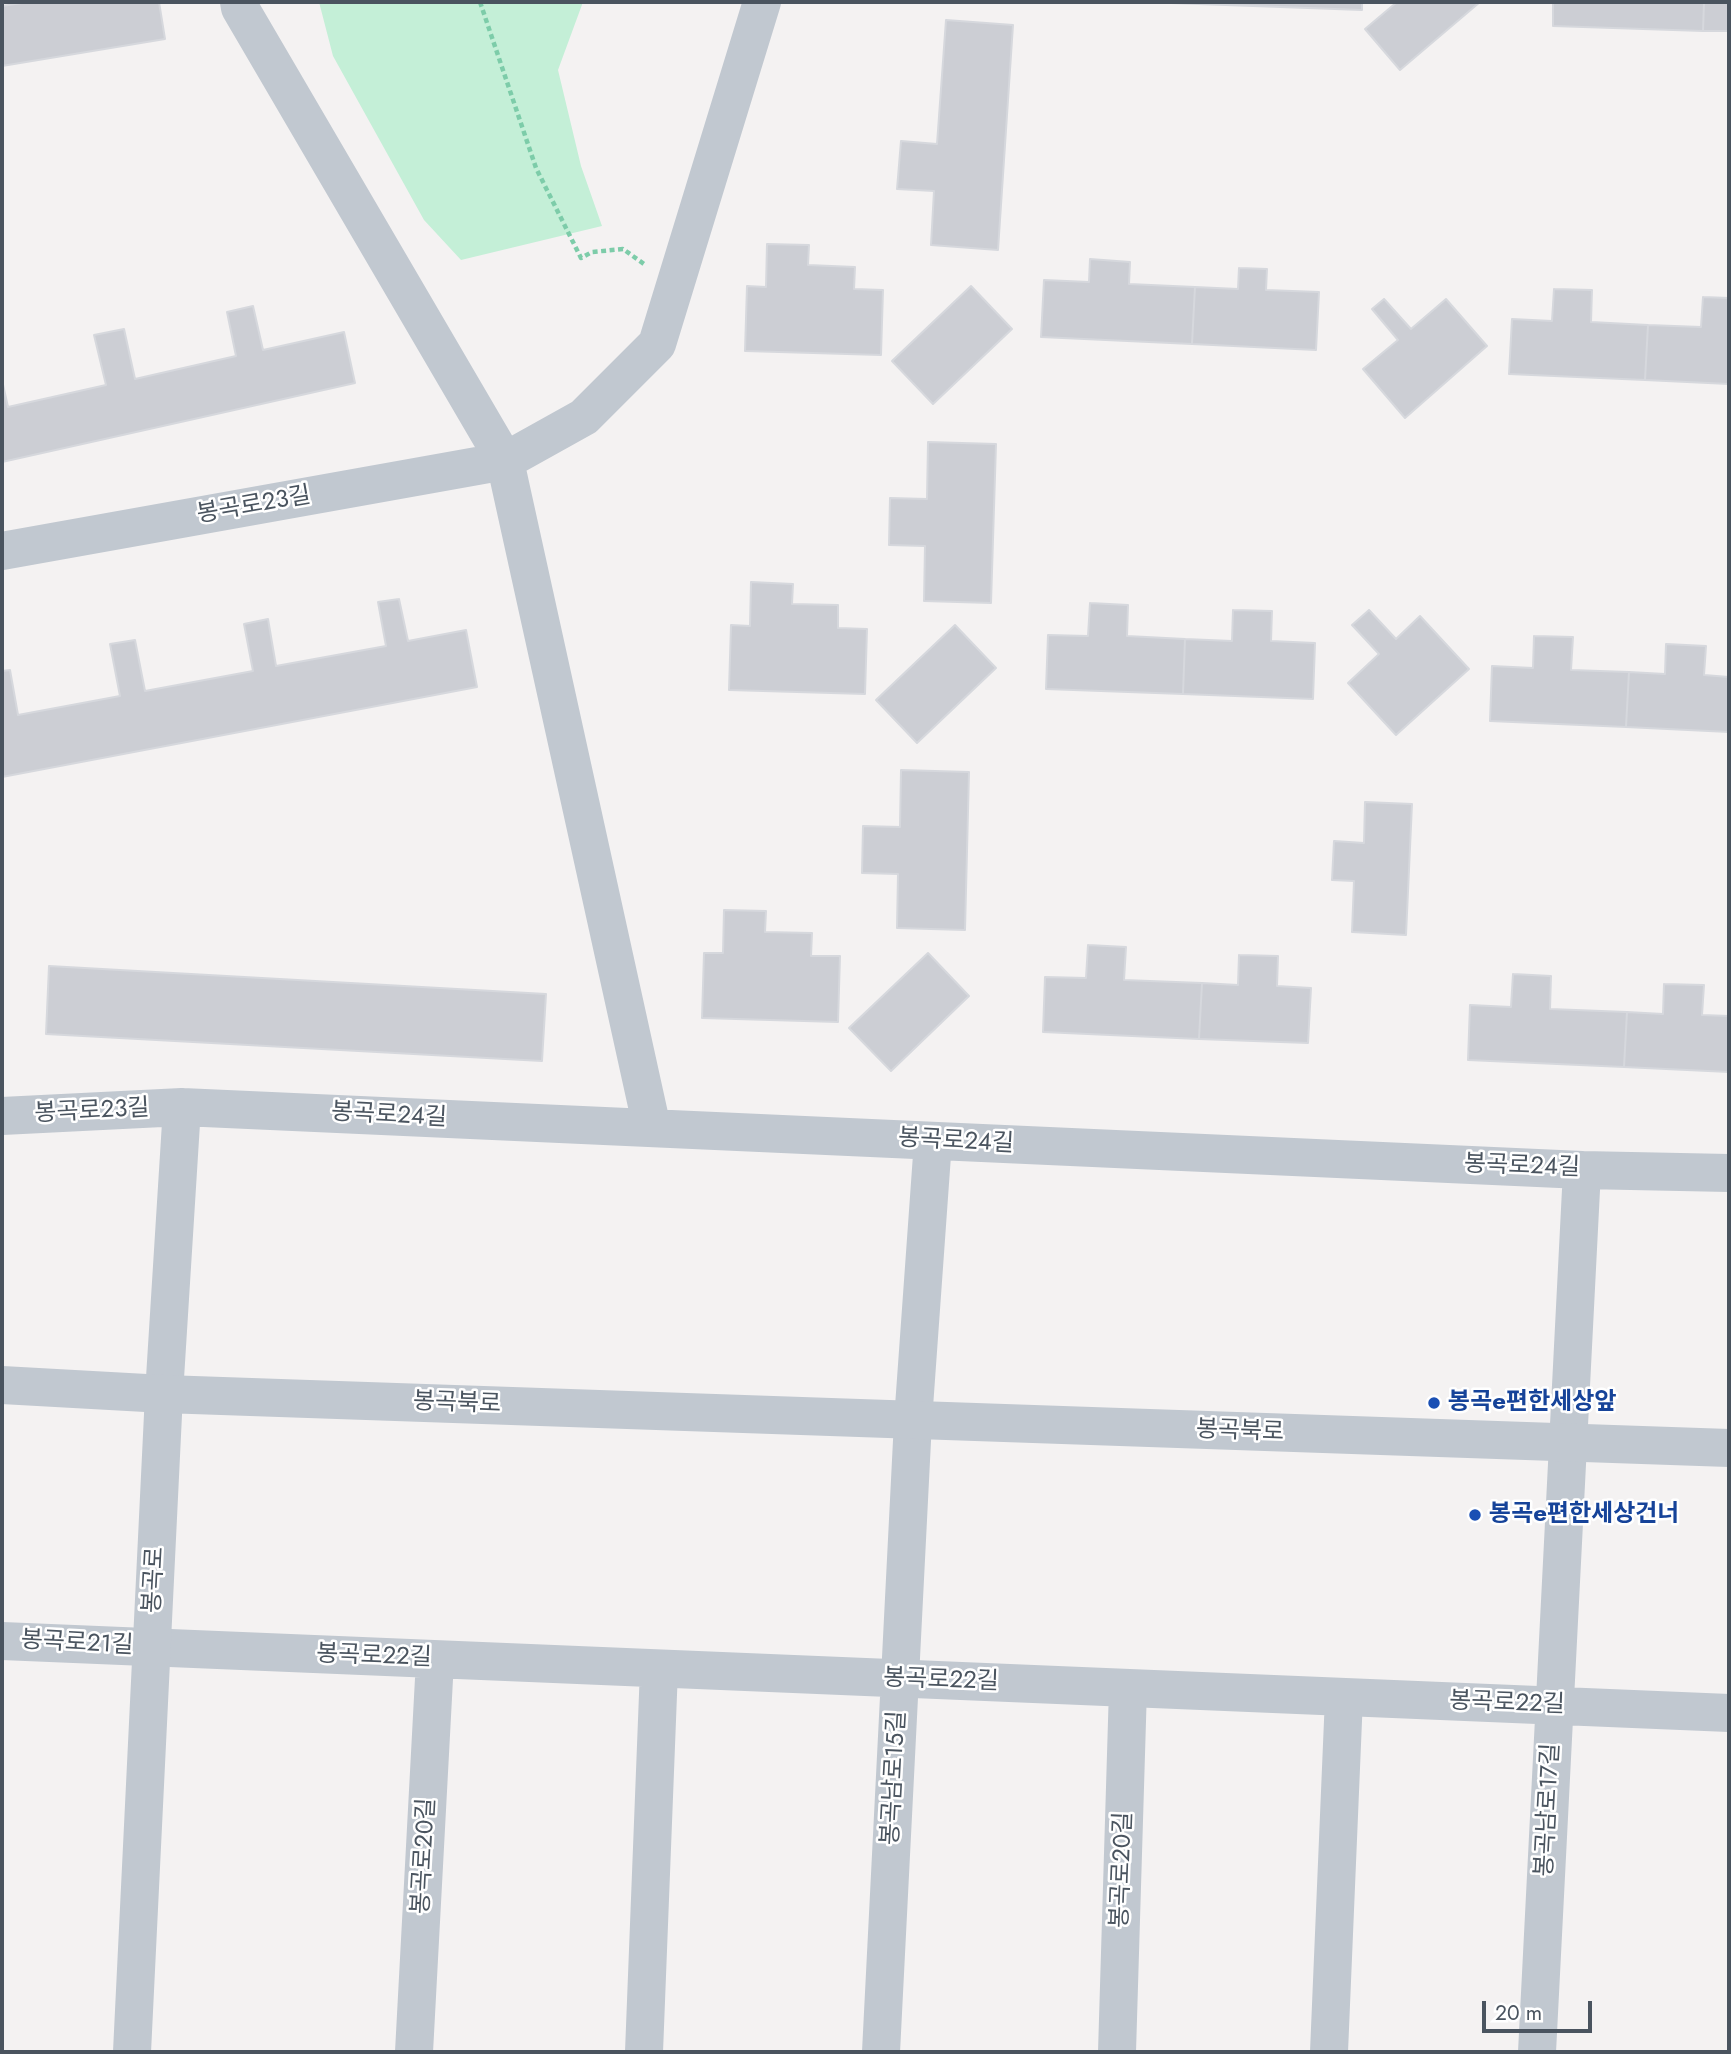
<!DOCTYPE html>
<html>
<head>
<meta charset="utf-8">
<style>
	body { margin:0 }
	#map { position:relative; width:1731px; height:2054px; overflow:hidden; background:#f4f2f2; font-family:Jost,sans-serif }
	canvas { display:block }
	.frame { position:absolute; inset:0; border:4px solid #4a545f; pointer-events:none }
	.scale { position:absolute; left:1482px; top:2001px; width:110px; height:32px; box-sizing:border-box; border:4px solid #4a545f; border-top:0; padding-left:9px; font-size:21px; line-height:24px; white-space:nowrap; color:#4a545f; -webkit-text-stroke:5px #fff; paint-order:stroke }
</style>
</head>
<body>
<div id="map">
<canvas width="1731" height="2054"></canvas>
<div class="frame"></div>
<div class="scale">20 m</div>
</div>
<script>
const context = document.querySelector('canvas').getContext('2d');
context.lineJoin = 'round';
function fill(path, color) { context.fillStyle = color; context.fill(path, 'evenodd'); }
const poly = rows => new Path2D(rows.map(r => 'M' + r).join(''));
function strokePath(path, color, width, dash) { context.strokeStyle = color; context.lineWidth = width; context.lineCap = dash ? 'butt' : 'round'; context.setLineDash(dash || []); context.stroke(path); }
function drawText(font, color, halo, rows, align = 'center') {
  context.font = font + ' Jost,"Noto Sans KR",sans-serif'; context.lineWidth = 5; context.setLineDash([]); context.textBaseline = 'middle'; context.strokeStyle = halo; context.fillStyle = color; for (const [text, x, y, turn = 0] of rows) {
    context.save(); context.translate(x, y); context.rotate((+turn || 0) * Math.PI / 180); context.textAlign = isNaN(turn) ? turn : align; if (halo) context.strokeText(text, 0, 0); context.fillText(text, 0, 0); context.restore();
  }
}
fill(poly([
	[319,2,583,2,558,70,581,166,602,226,461,260,424,220,333,56]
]), '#c4efd7');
const building = poly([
	[28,2,159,2,165,39,2,66,2,6,28,2],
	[1144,2,1362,2,1362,10,1144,2],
	[1397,2,1480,2,1400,70,1365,29,1397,2],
	[1553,2,1704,2,1703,31,1553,26,1553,2],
	[1704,2,1729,2,1729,31,1703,31,1704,2],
	[946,20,1013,25,998,250,931,245,934,191,897,189,901,141,937,144,946,20],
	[767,244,809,245,808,265,855,267,854,289,883,290,881,355,745,351,747,286,766,287,767,244],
	[1090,259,1130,262,1129,284,1195,287,1192,344,1041,337,1044,280,1089,282,1090,259],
	[1239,268,1267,269,1266,290,1319,292,1316,350,1192,344,1195,287,1238,289,1239,268],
	[971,286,1012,329,933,404,892,361,971,286],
	[1554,289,1592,290,1591,322,1648,325,1645,380,1509,374,1512,319,1552,321,1554,289],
	[1703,297,1729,298,1729,384,1645,380,1648,325,1701,327,1703,297],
	[1384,299,1411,329,1446,299,1487,346,1405,418,1363,369,1398,340,1372,309,1384,299],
	[253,306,263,350,344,332,355,383,2,462,2,380,8,407,106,385,94,335,124,329,135,379,236,356,227,312,253,306],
	[928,442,996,444,991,603,924,601,925,546,889,545,890,498,927,499,928,442],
	[751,582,793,584,792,604,838,605,838,628,867,629,865,694,729,690,731,625,750,626,751,582],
	[399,599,408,641,466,630,477,687,2,777,2,671,10,670,18,715,120,696,110,644,135,640,145,691,253,671,244,624,268,619,276,666,386,646,378,602,399,599],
	[1090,603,1128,605,1127,636,1185,639,1183,694,1046,689,1048,635,1088,636,1090,603],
	[1233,610,1272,611,1271,641,1315,643,1313,699,1183,694,1185,639,1232,641,1233,610],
	[1369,610,1396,639,1420,616,1469,669,1396,735,1348,683,1379,654,1352,625,1369,610],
	[955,625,996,668,917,743,876,700,955,625],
	[1534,636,1573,637,1571,670,1629,672,1626,727,1490,721,1492,666,1533,668,1534,636],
	[1666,644,1706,646,1704,675,1729,677,1729,732,1626,727,1629,672,1665,674,1666,644],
	[901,770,969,772,965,930,897,928,898,874,862,873,863,826,900,827,901,770],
	[1365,802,1412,804,1406,935,1352,932,1354,881,1332,880,1334,841,1364,843,1365,802],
	[724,910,766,911,765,932,812,933,811,956,840,956,838,1022,702,1018,704,953,723,953,724,910],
	[1088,945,1126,947,1124,980,1202,983,1199,1039,1043,1032,1045,977,1086,978,1088,945],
	[928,953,969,996,891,1071,849,1028,928,953],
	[1239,955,1278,956,1277,986,1311,988,1308,1043,1199,1039,1202,983,1238,985,1239,955],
	[49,966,546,994,542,1061,46,1034,49,966],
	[1513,974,1551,976,1550,1009,1627,1012,1624,1067,1468,1060,1470,1005,1511,1007,1513,974],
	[1664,984,1704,985,1702,1015,1729,1016,1729,1072,1624,1067,1627,1012,1663,1014,1664,984]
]);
fill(building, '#ccced4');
strokePath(building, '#d6d8dd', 2);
strokePath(poly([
	[480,2,536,168,581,258,592,252,623,249,644,264]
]), '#7dcca9', 4.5, [5, 3.5]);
strokePath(poly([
	[239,2,240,8,505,461,652,1128],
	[2,551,505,461,584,417,657,344,762,2],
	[2,1116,182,1107,1582,1170,1729,1173],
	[164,1394,182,1107],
	[2,1641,1729,1713],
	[414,2052,435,1660],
	[644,2052,659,1669],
	[881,2052,913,1421,933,1141],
	[1117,2052,1128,1688],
	[1329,2052,1344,1697],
	[1537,2052,1582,1170]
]), '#c1c8d0', 38);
strokePath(poly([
	[2,1385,164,1394,1729,1448],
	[132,2052,164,1394]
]), '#c1c8d0', 38);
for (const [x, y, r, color] of [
	[1434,1403,7,"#1a4fb4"],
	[1475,1515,7,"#1a4fb4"]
]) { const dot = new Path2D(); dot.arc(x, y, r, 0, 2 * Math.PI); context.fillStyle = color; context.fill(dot); strokePath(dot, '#fff', 2.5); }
drawText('24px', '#4a545f', '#fff', [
	["봉곡로23길",254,506,-10],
	["봉곡로23길",92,1112,-3],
	["봉곡로24길",389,1116,3],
	["봉곡로24길",956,1142,3],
	["봉곡로24길",1522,1167,2],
	["봉곡북로",457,1404,2],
	["봉곡북로",1240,1432,2],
	["봉곡로",155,1580,-87],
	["봉곡로21길",77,1644,3],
	["봉곡로22길",374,1657,2],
	["봉곡로22길",941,1681,2],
	["봉곡로22길",1507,1704,2],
	["봉곡남로15길",895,1778,-87],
	["봉곡남로17길",1549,1810,-87],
	["봉곡로20길",425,1856,-87],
	["봉곡로20길",1123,1870,-88]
]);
drawText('bold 24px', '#164399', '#fff', [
	["봉곡e편한세상앞",1448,1403],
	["봉곡e편한세상건너",1489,1515]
], 'left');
</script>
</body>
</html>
